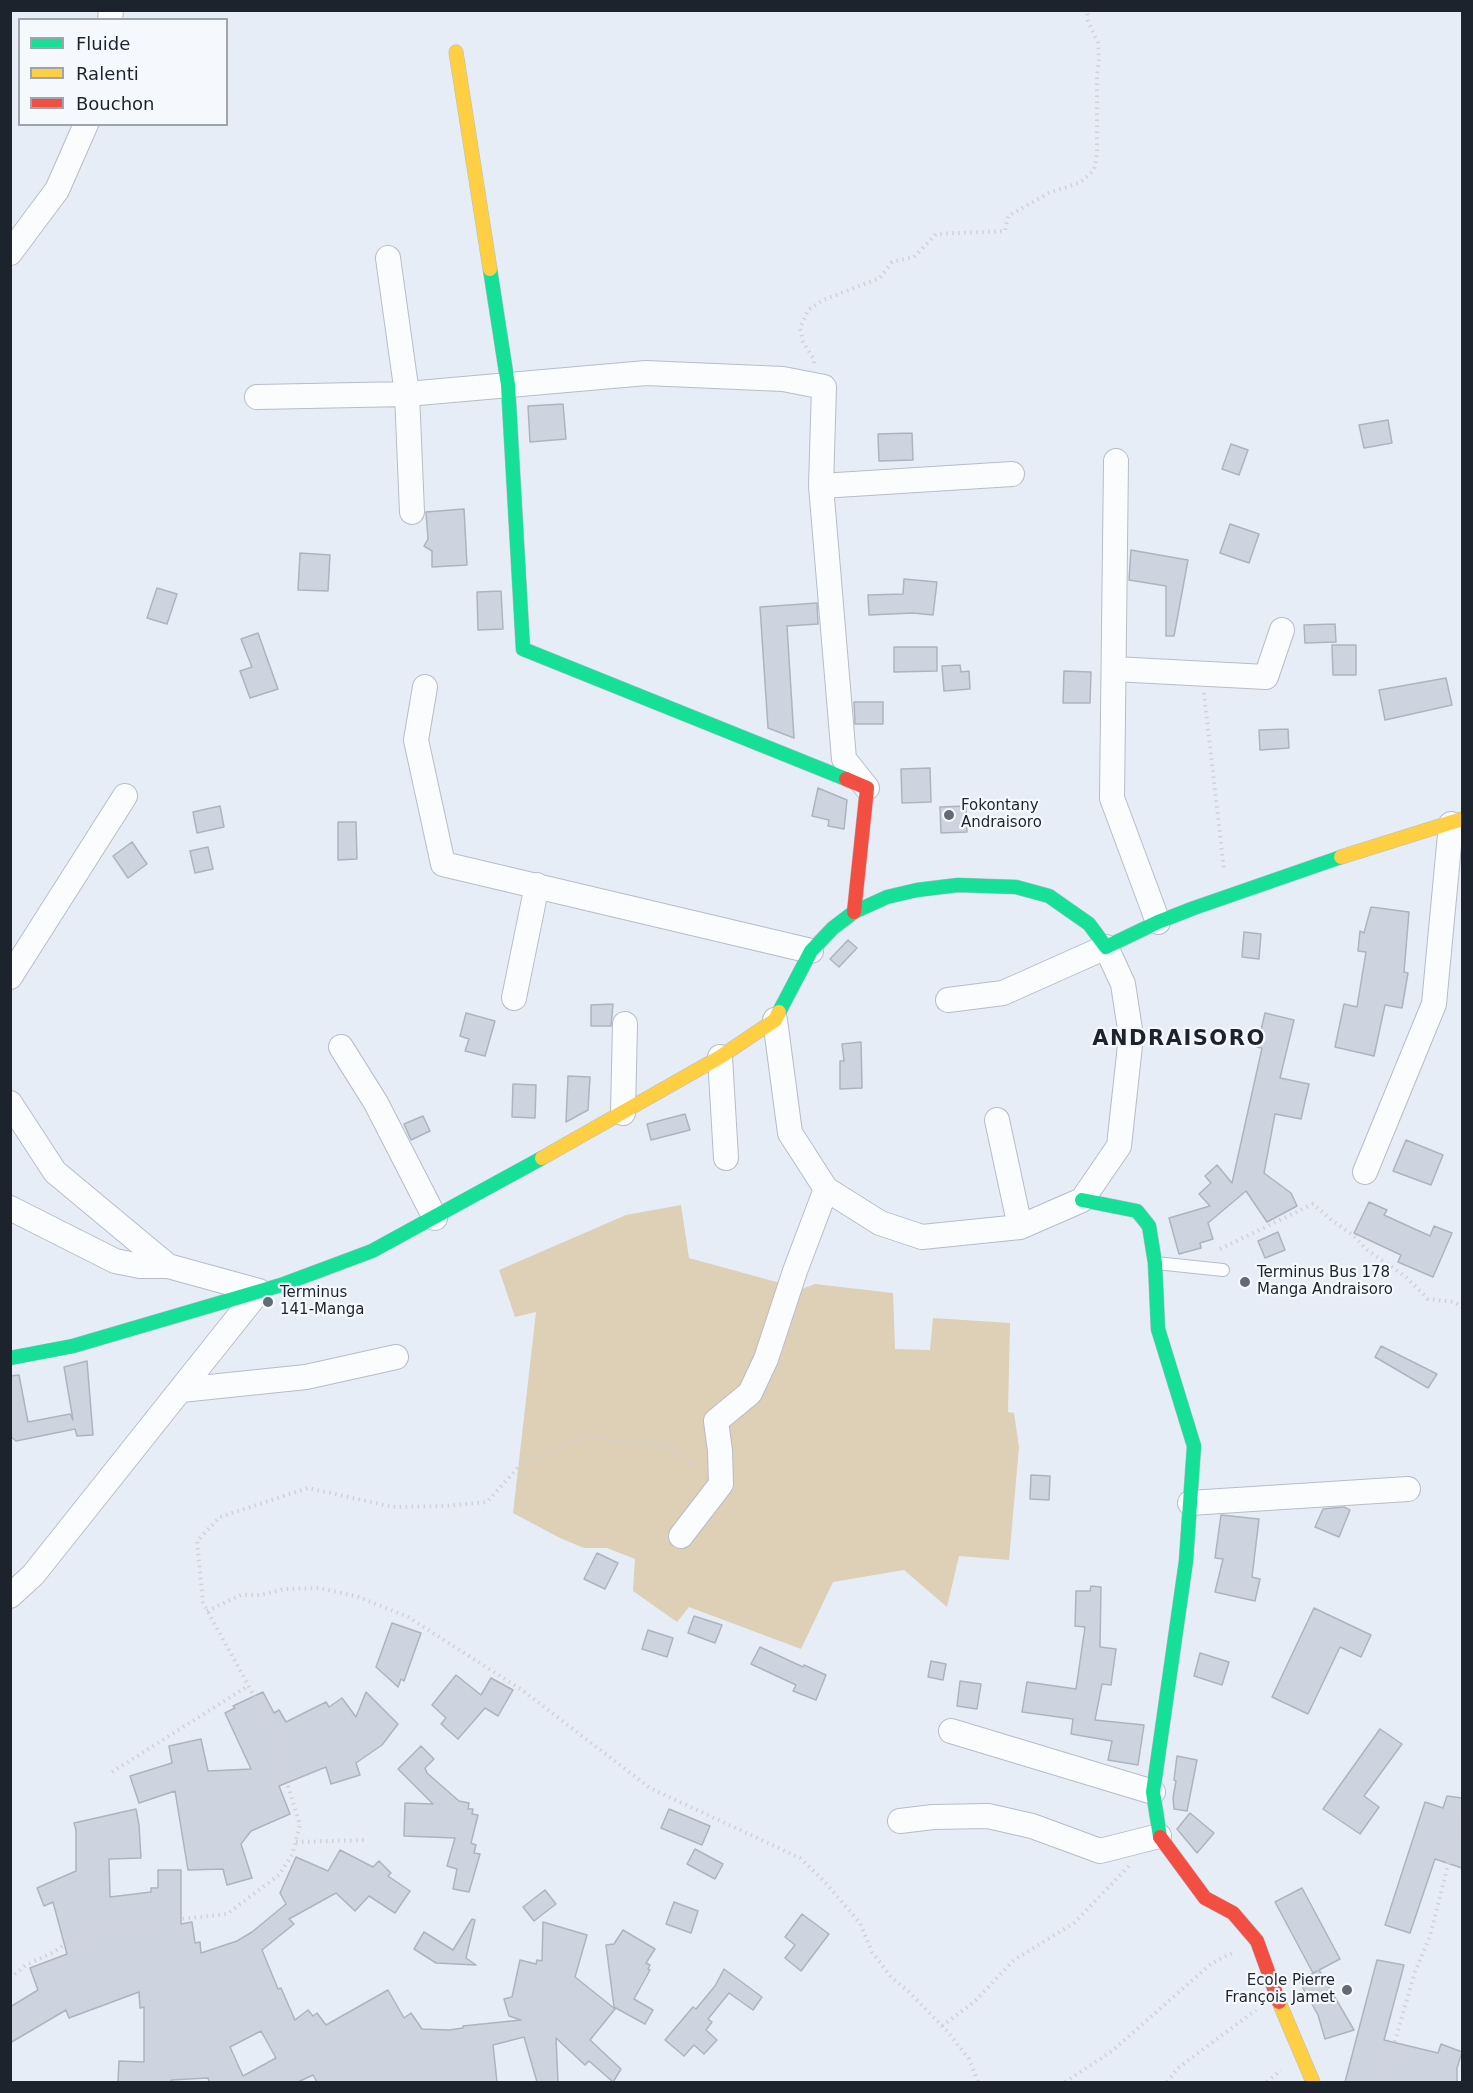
<!DOCTYPE html>
<html>
<head>
<meta charset="utf-8">
<style>
	body { margin:0 }
	#map { position:relative; width:1473px; height:2093px; overflow:hidden; background:#e7edf6; font-family:"DejaVu Sans",sans-serif }
	canvas { display:block }
	.frame { position:absolute; inset:0; border:12px solid #1d232d; pointer-events:none }
	.legend { position:absolute; left:18px; top:18px; width:210px; height:108px; box-sizing:border-box; background:#f5f9fe; border:2px solid #9fa3aa; margin:0; padding:8px 10px; list-style:none; font-size:18px; color:#1d232d }
	.legend li { display:flex; align-items:center; gap:12px; height:30px }
	.legend b { width:30px; border:2px solid #9fa3aa }
</style>
</head>
<body>
<div id="map">
<canvas width="1473" height="2093"></canvas>
<div class="frame"></div>
<ul class="legend">
<li><b style="height:8px;background:#16e098"></b>Fluide</li>
<li><b style="height:8px;background:#ffcf43"></b>Ralenti</li>
<li><b style="height:8px;background:#f24e42"></b>Bouchon</li>
</ul>
</div>
<script>
const context = document.querySelector('canvas').getContext('2d');
context.lineJoin = 'round';
function fill(path, color) { context.fillStyle = color; context.fill(path, 'evenodd'); }
const poly = rows => new Path2D(rows.map(r => 'M' + r).join(''));
function strokePath(path, color, width, dash) { context.strokeStyle = color; context.lineWidth = width; context.lineCap = dash ? 'butt' : 'round'; context.setLineDash(dash || []); context.stroke(path); }
function drawText(font, color, halo, rows, align = 'center') {
  context.font = font + ' "DejaVu Sans",sans-serif'; context.lineWidth = 4.5; context.setLineDash([]); context.textBaseline = 'middle'; context.strokeStyle = halo; context.fillStyle = color; for (const [text, x, y, turn = 0] of rows) {
    context.save(); context.translate(x, y); context.rotate((+turn || 0) * Math.PI / 180); context.textAlign = isNaN(turn) ? turn : align; if (halo) context.strokeText(text, 0, 0); context.fillText(text, 0, 0); context.restore();
  }
}
fill(poly([
	[681,1205,689,1258,802,1289,815,1284,893,1293,895,1349,930,1350,933,1318,1010,1323,1008,1412,1014,1413,1019,1447,1009,1560,959,1556,947,1607,904,1570,833,1582,801,1649,689,1607,677,1622,633,1591,635,1559,607,1548,584,1548,560,1538,513,1513,536,1312,515,1317,499,1270,626,1215]
]), '#decfb7');
const building = poly([
	[563,404,566,439,530,442,528,406,563,404],
	[1388,420,1392,443,1364,448,1359,425,1388,420],
	[912,433,913,460,879,461,878,434,912,433],
	[1231,444,1248,450,1239,475,1222,469,1231,444],
	[464,509,467,565,432,567,432,551,424,546,428,539,426,512,464,509],
	[1230,524,1259,534,1249,563,1220,553,1230,524],
	[1131,550,1188,560,1174,636,1166,636,1166,586,1129,580,1131,550],
	[300,553,330,555,328,591,298,590,300,553],
	[904,579,937,582,933,615,913,613,869,615,868,595,903,594,904,579],
	[157,588,177,594,167,624,147,618,157,588],
	[501,591,503,629,478,630,477,592,501,591],
	[817,603,818,624,787,626,794,738,768,728,760,607,817,603],
	[1335,624,1336,642,1305,643,1304,625,1335,624],
	[258,633,278,689,250,698,240,671,252,667,241,639,258,633],
	[1332,645,1356,645,1356,675,1333,675,1332,645],
	[894,647,937,647,937,671,894,672,894,647],
	[960,665,961,672,969,671,970,689,944,691,942,666,960,665],
	[1064,671,1091,672,1090,703,1063,703,1064,671],
	[1446,678,1452,705,1385,720,1379,690,1446,678],
	[854,702,883,702,883,724,855,724,854,702],
	[1288,729,1289,748,1260,750,1259,730,1288,729],
	[930,768,931,802,902,803,901,769,930,768],
	[818,788,847,800,844,829,828,826,829,820,812,816,818,788],
	[220,806,224,827,197,833,193,812,220,806],
	[966,806,967,832,941,833,940,807,966,806],
	[338,822,356,822,357,859,338,860,338,822],
	[132,842,147,864,128,878,113,856,132,842],
	[208,847,213,869,195,873,190,851,208,847],
	[1371,907,1409,912,1404,972,1408,973,1402,1008,1385,1005,1374,1056,1335,1047,1344,1004,1357,1007,1366,952,1358,951,1360,931,1364,933,1371,907],
	[1244,932,1261,934,1259,959,1242,957,1244,932],
	[848,940,857,948,839,967,830,959,848,940],
	[613,1004,611,1026,591,1026,591,1005,613,1004],
	[466,1013,495,1021,485,1056,465,1051,469,1039,460,1036,466,1013],
	[1265,1013,1294,1020,1280,1078,1309,1084,1301,1119,1275,1114,1264,1173,1291,1193,1297,1206,1267,1222,1246,1191,1208,1223,1213,1239,1200,1243,1201,1248,1179,1254,1169,1218,1210,1206,1199,1194,1211,1183,1205,1176,1217,1165,1232,1183,1262,1048,1257,1047,1265,1013],
	[861,1042,862,1088,840,1089,840,1061,844,1061,842,1044,861,1042],
	[568,1076,590,1077,588,1110,566,1122,568,1076],
	[513,1084,536,1085,535,1118,512,1117,513,1084],
	[685,1114,690,1130,651,1140,647,1124,685,1114],
	[423,1116,430,1131,411,1140,404,1124,423,1116],
	[1406,1140,1443,1155,1431,1185,1393,1171,1406,1140],
	[1369,1202,1387,1210,1384,1215,1430,1236,1434,1226,1452,1233,1433,1277,1398,1262,1401,1255,1354,1233,1369,1202],
	[1278,1232,1285,1250,1265,1258,1258,1241,1278,1232],
	[1381,1346,1437,1374,1428,1388,1375,1357,1381,1346],
	[87,1361,93,1435,77,1436,75,1429,16,1441,10,1436,10,1376,19,1375,28,1422,70,1414,73,1420,64,1367,87,1361],
	[1031,1475,1050,1476,1049,1500,1030,1499,1031,1475],
	[1344,1507,1350,1510,1339,1537,1315,1527,1323,1509,1344,1507],
	[1221,1515,1259,1519,1252,1577,1260,1579,1255,1601,1215,1592,1223,1559,1215,1558,1221,1515],
	[597,1553,618,1563,605,1589,584,1579,597,1553],
	[1091,1586,1101,1587,1100,1647,1116,1649,1111,1685,1102,1684,1095,1720,1144,1725,1138,1765,1108,1760,1112,1741,1071,1734,1073,1719,1022,1712,1027,1682,1076,1689,1085,1627,1075,1626,1076,1591,1090,1591,1091,1586],
	[1314,1608,1371,1635,1361,1657,1340,1647,1308,1714,1272,1697,1314,1608],
	[694,1616,722,1625,715,1643,688,1633,694,1616],
	[392,1623,421,1633,404,1681,401,1679,398,1687,376,1667,392,1623],
	[648,1630,673,1638,667,1657,642,1649,648,1630],
	[760,1647,803,1667,804,1665,826,1675,816,1700,793,1691,796,1685,751,1664,760,1647],
	[1200,1653,1229,1662,1222,1685,1194,1676,1200,1653],
	[931,1661,946,1664,943,1680,928,1677,931,1661],
	[456,1675,481,1695,491,1678,513,1690,498,1716,485,1708,458,1739,441,1724,446,1718,432,1705,456,1675],
	[960,1681,981,1684,977,1709,957,1706,960,1681],
	[263,1692,274,1713,279,1710,286,1722,326,1702,329,1707,342,1698,356,1717,366,1692,398,1724,382,1745,356,1763,360,1775,331,1784,326,1767,279,1786,290,1814,251,1831,241,1844,252,1878,227,1885,223,1869,188,1870,175,1791,139,1803,130,1776,172,1763,169,1746,201,1739,208,1771,251,1769,225,1713,235,1708,233,1706,263,1692],
	[1380,1729,1402,1744,1364,1796,1379,1807,1360,1834,1323,1809,1380,1729],
	[421,1746,434,1759,425,1768,427,1773,459,1801,469,1803,468,1809,473,1809,472,1814,478,1815,471,1843,476,1845,474,1853,480,1854,469,1892,453,1889,457,1869,447,1866,455,1838,404,1836,405,1803,433,1804,398,1769,421,1746],
	[1177,1756,1197,1760,1187,1811,1174,1809,1173,1798,1176,1781,1174,1780,1177,1756],
	[1447,1796,1462,1798,1462,1868,1435,1859,1410,1933,1385,1925,1425,1802,1443,1808,1447,1796],
	[136,1809,139,1825,141,1858,109,1859,110,1897,151,1892,151,1888,158,1888,158,1870,181,1870,181,1924,192,1922,195,1943,200,1942,201,1953,237,1941,252,1932,286,1904,280,1893,296,1857,328,1871,340,1850,373,1867,379,1861,391,1873,388,1876,410,1891,395,1913,369,1896,355,1911,336,1893,289,1919,294,1924,262,1950,278,1989,281,1988,295,2020,308,2010,313,2016,317,2013,326,2025,388,1990,404,2018,411,2013,422,2029,449,2030,463,2028,463,2026,521,2020,509,2016,504,1999,512,1997,520,1960,536,1964,537,1960,542,1961,543,1922,587,1935,575,1977,615,2009,590,2040,621,2069,613,2082,589,2061,585,2065,556,2038,558,2082,537,2082,524,2037,493,2045,497,2082,317,2082,313,2075,298,2082,209,2082,208,2078,171,2080,172,2082,118,2082,119,2061,144,2062,144,2007,140,2008,139,1992,69,2018,66,2010,10,2043,10,2007,38,1990,30,1968,67,1954,53,1902,44,1906,37,1888,76,1871,76,1830,74,1823,136,1809],
	[261,2031,276,2058,243,2076,230,2047,261,2031],
	[669,1809,710,1826,702,1845,661,1828,669,1809],
	[1190,1813,1214,1833,1197,1853,1177,1829,1190,1813],
	[695,1849,723,1864,715,1879,687,1864,695,1849],
	[1302,1888,1340,1959,1319,1970,1354,2030,1325,2039,1318,2015,1299,1981,1317,1971,1313,1973,1275,1902,1302,1888],
	[545,1890,556,1904,534,1921,523,1907,545,1890],
	[674,1902,698,1911,691,1933,666,1924,674,1902],
	[802,1914,829,1934,801,1971,785,1958,795,1945,785,1937,802,1914],
	[472,1919,475,1920,466,1958,476,1965,436,1963,414,1949,424,1932,453,1950,472,1919],
	[623,1930,655,1949,646,1963,650,1965,648,1969,650,1970,634,1999,653,2010,645,2024,614,2007,606,1945,614,1944,623,1930],
	[1377,1960,1404,1965,1384,2040,1438,2053,1441,2044,1462,2052,1457,2068,1457,2082,1345,2082,1377,1960],
	[724,1969,762,1997,753,2010,729,1993,708,2019,712,2022,706,2030,717,2040,704,2054,694,2045,684,2056,665,2040,693,2007,696,2009,715,1986,724,1969]
]);
fill(building, '#cdd4df');
strokePath(building, '#aeb4bd', 1.5);
const lane = poly([
	[1156,1263,1223,1270]
]);
const street = poly([
	[110,20,111,10],
	[10,253,57,190,86,124],
	[388,258,407,394,412,512],
	[257,397,407,394,646,373,783,379,824,387,821,486,844,759,867,788],
	[1116,461,1112,798,1158,922],
	[821,486,1012,474],
	[1114,669,1266,677,1282,630],
	[425,687,416,740,443,864,811,951],
	[10,977,125,796],
	[514,998,537,885],
	[775,1020,790,1133,826,1189,880,1223,922,1237,1020,1227,1082,1200,1119,1146,1131,1036,1123,984,1106,947,1003,993,948,1000],
	[341,1047,376,1103,435,1218],
	[720,1057,726,1158],
	[10,1103,55,1172,168,1266,259,1291,33,1575,10,1596],
	[623,1113,625,1024],
	[997,1120,1020,1227],
	[1365,1172,1434,1004,1451,824],
	[10,1208,115,1261,140,1266,168,1266],
	[181,1390,306,1377,396,1357],
	[1190,1503,1408,1489],
	[681,1536,721,1484,720,1451,716,1421,750,1393,766,1359,795,1271,826,1189],
	[951,1731,1153,1792],
	[900,1821,933,1817,988,1816,1032,1826,1100,1851,1159,1836]
]);
const fast = poly([
	[490,269,508,385,523,649,846,779],
	[779,1012,811,951,833,928,854,912,887,897,917,890,958,885,1016,887,1049,896,1089,924,1106,947,1158,922,1194,908,1341,857],
	[1082,1200,1137,1211,1149,1226,1155,1263,1158,1329,1194,1446,1186,1561,1153,1792,1160,1837],
	[10,1358,73,1346,281,1285,372,1251,542,1158]
]);
const slow = poly([
	[456,52,490,269],
	[1341,857,1462,819],
	[542,1158,720,1057,775,1020,779,1012],
	[1279,2002,1313,2082]
]);
const jam = poly([
	[846,779,867,788,854,912],
	[1160,1837,1205,1898,1233,1913,1257,1941,1279,2002]
]);
strokePath(lane, '#b7bdc6', 14);
strokePath(street, '#b7bdc6', 26);
strokePath(fast, '#b7bdc6', 15);
strokePath(slow, '#b7bdc6', 15);
strokePath(jam, '#b7bdc6', 15);
strokePath(poly([
	[814,363,814,359,803,342,800,328,808,310,823,300,880,278,892,262,914,257,936,234,1005,231,1008,216,1049,193,1081,182,1094,170,1097,154,1097,76,1099,59,1098,43,1088,21,1087,10],
	[1204,693,1224,870],
	[1220,1249,1313,1204,1334,1222,1353,1235,1366,1249,1406,1277,1428,1299,1454,1302,1462,1307],
	[207,1611,241,1595,261,1595,284,1589,320,1588,359,1597,408,1617,522,1690,650,1788,800,1858,824,1881,860,1923,872,1952,891,1977,909,1992,947,2031,969,2059,978,2082],
	[112,1772,248,1686],
	[296,1842,366,1840],
	[10,1978,26,1965,54,1952,68,1942,100,1932,135,1924,227,1914,279,1875,292,1855,300,1825,268,1721,203,1603,197,1541,220,1517,308,1488,393,1507,444,1506,487,1502,521,1464,584,1436,666,1445,699,1468],
	[942,2026,974,2002,1014,1960,1074,1923,1129,1866],
	[1065,2082,1112,2051,1212,1963,1234,1952],
	[1167,2082,1178,2068,1256,2010],
	[1267,2082,1281,2070],
	[1383,2082,1415,1972,1430,1936,1462,1809]
]), '#d0d2d5', 4, [1.5, 4.5]);
strokePath(lane, '#fbfcfe', 12);
strokePath(street, '#fbfcfe', 24);
strokePath(fast, '#16e098', 14);
strokePath(slow, '#ffcf43', 14);
strokePath(jam, '#f24e42', 14);
for (const [x, y, r, color] of [
	[949,815,6,"#646a73"],
	[1245,1282,6,"#646a73"],
	[268,1302,6,"#646a73"],
	[1347,1990,6,"#646a73"]
]) { const dot = new Path2D(); dot.arc(x, y, r, 0, 2 * Math.PI); context.fillStyle = color; context.fill(dot); strokePath(dot, '#f5f9fe', 2); }
drawText('15px', '#1d232d', '#f5f9fe', [
	["Fokontany",961,806],
	["Andraisoro",961,823],
	["Terminus Bus 178",1257,1273],
	["Manga Andraisoro",1257,1290],
	["Terminus",280,1293],
	["141-Manga",280,1310],
	["Ecole Pierre",1335,1981,"right"],
	["François Jamet",1335,1998,"right"]
], 'left');
context.letterSpacing = '1.5px';
drawText('bold 21px', '#1d232d', '#f5f9fe', [
	["ANDRAISORO",1179,1040]
]);
context.letterSpacing = '0px';
</script>
</body>
</html>
